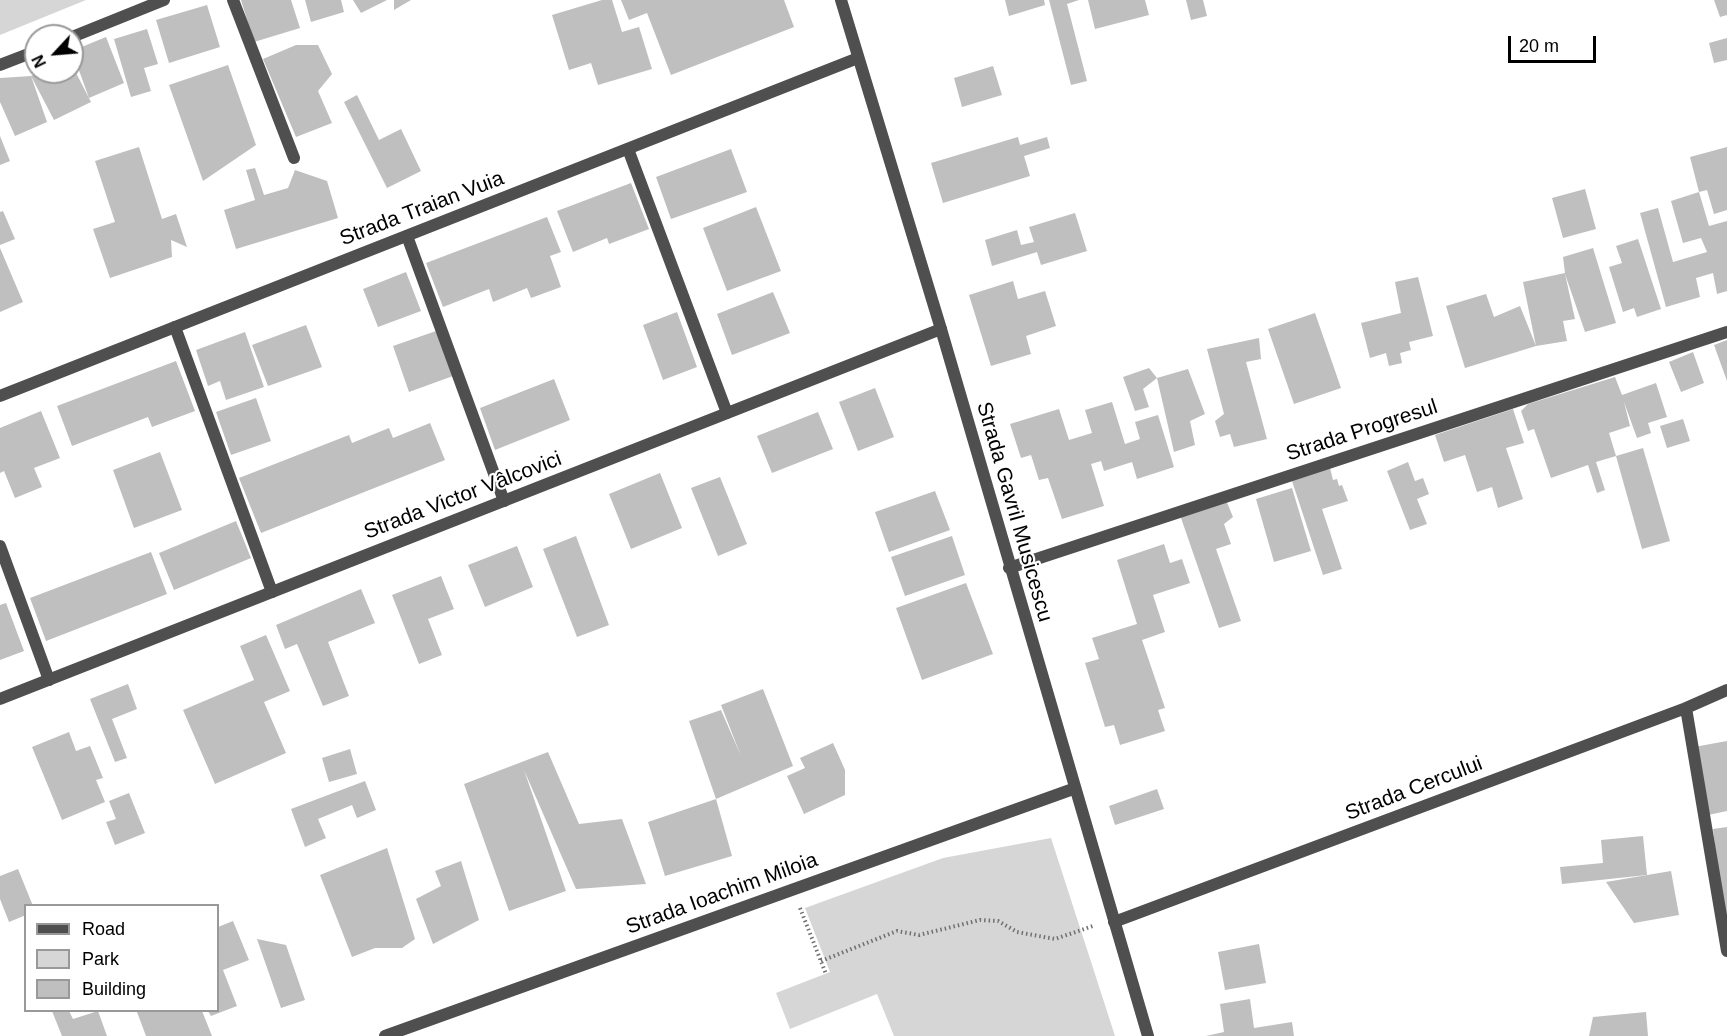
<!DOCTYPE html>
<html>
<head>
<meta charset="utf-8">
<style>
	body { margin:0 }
	#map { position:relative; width:1727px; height:1036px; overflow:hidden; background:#fff; font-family:Arial,sans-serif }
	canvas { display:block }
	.legend { position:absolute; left:24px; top:904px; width:195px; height:108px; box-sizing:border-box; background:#fff; border:2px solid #999; margin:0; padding:8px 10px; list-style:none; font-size:18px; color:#000 }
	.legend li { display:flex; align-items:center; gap:12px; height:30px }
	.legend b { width:30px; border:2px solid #999 }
	.north { position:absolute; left:24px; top:24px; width:60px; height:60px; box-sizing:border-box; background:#fff; border:2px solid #999; border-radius:50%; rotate:244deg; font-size:16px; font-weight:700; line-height:24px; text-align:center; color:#000 }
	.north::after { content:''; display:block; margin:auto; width:21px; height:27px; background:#000; clip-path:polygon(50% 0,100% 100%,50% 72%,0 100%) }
	.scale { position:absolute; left:1508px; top:36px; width:88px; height:27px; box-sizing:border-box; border:3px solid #000; border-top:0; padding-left:8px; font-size:18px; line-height:21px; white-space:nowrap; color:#000; -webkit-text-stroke:4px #fff; paint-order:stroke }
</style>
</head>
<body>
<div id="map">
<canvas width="1727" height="1036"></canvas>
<ul class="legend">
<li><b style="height:8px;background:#4f4f4f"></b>Road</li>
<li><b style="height:16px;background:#d6d6d6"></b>Park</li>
<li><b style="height:16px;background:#bfbfbf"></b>Building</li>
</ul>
<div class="north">N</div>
<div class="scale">20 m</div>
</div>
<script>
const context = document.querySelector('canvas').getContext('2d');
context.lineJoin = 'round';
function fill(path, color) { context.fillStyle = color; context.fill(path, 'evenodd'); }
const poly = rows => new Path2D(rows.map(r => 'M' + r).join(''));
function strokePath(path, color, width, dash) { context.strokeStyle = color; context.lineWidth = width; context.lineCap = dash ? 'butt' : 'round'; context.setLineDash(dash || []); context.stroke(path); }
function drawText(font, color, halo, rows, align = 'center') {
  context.font = font + ' Arial,sans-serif'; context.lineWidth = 4.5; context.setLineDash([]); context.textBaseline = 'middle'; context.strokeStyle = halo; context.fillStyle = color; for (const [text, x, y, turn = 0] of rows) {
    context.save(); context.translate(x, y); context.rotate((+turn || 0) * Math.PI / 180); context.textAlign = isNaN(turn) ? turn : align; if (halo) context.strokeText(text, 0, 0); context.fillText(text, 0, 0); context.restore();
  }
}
fill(poly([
	[0,0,86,0,0,35],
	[1051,838,1115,1036,894,1036,877,994,790,1029,776,993,830,972,805,908,943,858]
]), '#d6d6d6');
fill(poly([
	[241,0,291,0,300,28,254,42],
	[305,0,341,0,344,12,311,22],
	[353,0,387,0,361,13],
	[394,0,411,0,394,10],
	[602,0,612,0,622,32,639,27,652,69,598,85,591,63,569,70,552,15],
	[621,0,784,0,794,27,671,75,647,13,629,20],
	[1005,0,1044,0,1045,5,1009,16],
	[1049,0,1079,0,1067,4,1087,81,1071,85],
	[1088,0,1145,0,1149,15,1095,29],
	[1186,0,1203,0,1207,16,1191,20],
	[1714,0,1727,0,1727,15,1720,17],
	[207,5,220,47,169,63,156,20],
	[147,29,158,64,144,68,151,91,131,97,114,39],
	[106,37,124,83,89,98,72,51],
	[1727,38,1727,60,1714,63,1709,43],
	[296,45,318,45,332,74,318,91,332,123,296,137,263,59],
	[72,65,91,102,54,120,31,76,47,122,15,136,0,102,0,78,31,76,39,72,72,72],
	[228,65,256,145,203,181,169,85],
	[993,66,1002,95,962,107,954,78],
	[357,95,379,140,401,129,421,171,387,188,344,102],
	[0,136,10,161,0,165],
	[1018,137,1020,145,1047,137,1050,148,1024,156,1030,176,943,203,931,163],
	[139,147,162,219,176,214,187,247,171,240,172,257,110,278,93,229,115,222,95,161],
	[1727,147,1727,210,1714,214,1707,190,1699,192,1690,157],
	[731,149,747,192,671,219,656,177],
	[255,168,264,195,288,188,295,170,327,181,338,218,236,249,224,210,255,200,246,170],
	[631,183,649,229,609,244,607,238,573,252,557,211],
	[1585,189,1596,229,1563,238,1552,198],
	[1699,192,1709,226,1727,221,1727,291,1717,294,1713,273,1696,278,1700,297,1666,307,1640,213,1658,208,1673,262,1707,252,1701,238,1683,243,1671,201],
	[756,207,781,271,727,291,703,228],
	[3,211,15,239,0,245,0,212],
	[1075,213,1087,251,1041,265,1037,252,992,266,985,240,1017,230,1021,245,1034,242,1029,227],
	[547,217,561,252,550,256,561,287,531,298,527,288,493,302,489,289,443,307,426,263],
	[1638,239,1661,309,1637,317,1634,308,1623,312,1609,267,1622,263,1616,246],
	[0,248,23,302,0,312],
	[1593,248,1616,323,1585,332,1565,274,1575,319,1563,321,1567,341,1536,346,1523,282,1565,273,1563,257],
	[406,272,421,311,378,327,363,289],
	[1418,277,1433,336,1409,342,1411,350,1400,353,1402,363,1389,366,1386,353,1370,358,1361,323,1401,313,1395,282],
	[1013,281,1018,299,1045,291,1056,326,1026,336,1031,354,991,366,969,295],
	[773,292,790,333,732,355,717,314],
	[1486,294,1494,317,1520,306,1536,346,1465,368,1446,306],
	[677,312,697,367,663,380,643,325],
	[1315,313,1341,388,1294,404,1268,329],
	[306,325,322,367,268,386,252,345],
	[436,331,453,376,409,392,393,346],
	[245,332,264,387,226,400,220,381,208,386,196,350],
	[1259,338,1261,359,1246,362,1267,439,1234,447,1230,434,1220,437,1215,421,1224,414,1207,349],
	[1727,340,1727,381,1714,345],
	[1693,352,1704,383,1681,392,1669,362],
	[176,361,195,411,152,427,148,417,72,446,57,406],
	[1149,368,1157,378,1143,389,1149,407,1135,411,1123,377],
	[1188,369,1205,414,1190,421,1195,445,1174,452,1157,378],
	[1615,377,1622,395,1656,383,1667,417,1648,423,1651,433,1637,438,1624,402,1630,426,1609,433,1616,456,1596,462,1605,490,1597,493,1588,465,1551,478,1534,429,1528,431,1521,411,1528,404],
	[554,379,570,420,495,450,480,408],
	[875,388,894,437,858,451,839,402],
	[256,398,271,441,231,455,216,412],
	[1112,402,1125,444,1140,439,1135,422,1158,415,1174,467,1137,479,1132,462,1104,471,1101,461,1091,464,1104,506,1062,519,1048,478,1039,480,1031,455,1021,458,1010,424,1059,409,1069,440,1092,433,1085,410],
	[1513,409,1524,443,1506,448,1523,499,1498,508,1492,487,1477,492,1465,455,1444,462,1435,435],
	[41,411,60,458,34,468,42,487,15,498,4,471,0,473,0,428],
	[818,412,833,449,772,473,757,436],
	[1683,419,1690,441,1667,448,1660,426],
	[430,423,445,460,261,533,239,478,349,435,352,443,389,428,393,438],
	[1643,448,1670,541,1642,549,1616,456],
	[160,452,182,510,134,528,113,470],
	[1408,462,1415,481,1423,478,1429,494,1417,499,1427,524,1410,530,1387,471],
	[1330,468,1333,480,1337,479,1339,486,1342,485,1348,501,1322,509,1342,569,1323,575,1292,481],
	[660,473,682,528,631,549,609,494],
	[720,477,747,544,718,556,691,488],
	[1292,488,1311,551,1274,562,1256,499],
	[935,491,950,530,889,552,875,512],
	[1226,500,1233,517,1224,524,1231,544,1216,549,1241,621,1219,628,1180,515],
	[236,521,251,558,174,590,159,553],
	[576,536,609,625,577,637,543,549],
	[952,536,965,575,905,596,891,557],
	[1164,544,1170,563,1182,559,1190,583,1153,595,1165,632,1142,640,1165,708,1158,710,1165,731,1120,745,1114,725,1105,727,1085,663,1099,659,1092,638,1137,624,1117,560],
	[517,546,533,587,485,607,468,565],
	[151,552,167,594,46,641,30,598],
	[441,576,454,609,428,619,442,655,419,664,392,595],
	[966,583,993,654,922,680,896,608],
	[361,589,375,623,328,642,349,696,323,706,297,644,285,649,276,625],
	[6,603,24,651,0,660,0,605],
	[266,635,290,691,264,702,286,753,215,784,183,710,254,680,240,646],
	[128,684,137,709,112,719,127,758,115,762,90,699],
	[763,689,793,766,716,799,689,721,721,710,741,756,721,705],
	[69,732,76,751,90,746,103,778,96,780,105,802,62,820,32,747],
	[1727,741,1727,811,1708,815,1694,747],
	[833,743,845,770,845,795,804,814,787,776,805,768,800,758],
	[350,749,357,774,329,782,322,758],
	[548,752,579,824,622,819,646,884,576,889,524,770,566,891,509,911,464,784],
	[365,781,376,810,357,818,352,805,318,819,326,838,305,847,291,809],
	[1157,789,1164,809,1115,825,1109,806],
	[129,793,145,833,115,845,106,822,116,819,109,801],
	[716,799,732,856,665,876,648,822],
	[1727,827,1727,922,1724,923,1713,829],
	[1643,836,1647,875,1562,884,1560,867,1603,863,1601,840],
	[387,848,415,939,402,948,375,948,352,957,320,875],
	[461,861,479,920,433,944,416,899,441,886,435,871],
	[18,869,33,906,26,906,26,915,9,922,0,899,0,876],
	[1671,871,1679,915,1634,923,1606,882],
	[233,921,249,960,223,970,237,1006,211,1016,208,1011,218,1011,218,927],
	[257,939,286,945,305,1000,281,1008],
	[1259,944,1266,983,1225,990,1218,952],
	[1250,999,1254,1028,1292,1022,1294,1036,1206,1036,1224,1032,1220,1004],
	[52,1011,69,1011,73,1019,98,1011,107,1036,62,1036],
	[140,1011,202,1011,212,1036,146,1036,137,1012],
	[1646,1012,1648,1036,1589,1036,1593,1017]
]), '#bfbfbf');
strokePath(poly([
	[800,908,826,974],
	[821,961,897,931,919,935,980,920,998,921,1017,932,1055,939,1093,926]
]), '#717171', 4, [1.5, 3]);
strokePath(poly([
	[233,0,294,158],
	[628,149,727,413],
	[407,236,504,501],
	[175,327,272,592],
	[0,546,49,680]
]), '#4f4f4f', 12);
strokePath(poly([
	[72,37,164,0],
	[0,65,36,51],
	[0,396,858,58],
	[1009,568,1727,332],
	[0,699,941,329],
	[1686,708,1727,951],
	[1114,922,1686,708,1727,690],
	[385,1036,1073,789]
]), '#4f4f4f', 12);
strokePath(poly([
	[841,0,941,329,1148,1036]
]), '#4f4f4f', 12);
drawText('21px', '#000', '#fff', [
	["Strada Traian Vuia",422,209,-21],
	["Strada Progresul",1362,431,-18],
	["Strada Victor Vâlcovici",463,496,-21],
	["Strada Gavril Musicescu",1014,512,74],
	["Strada Cercului",1414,789,-21],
	["Strada Ioachim Miloia",722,894,-20]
]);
</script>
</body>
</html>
